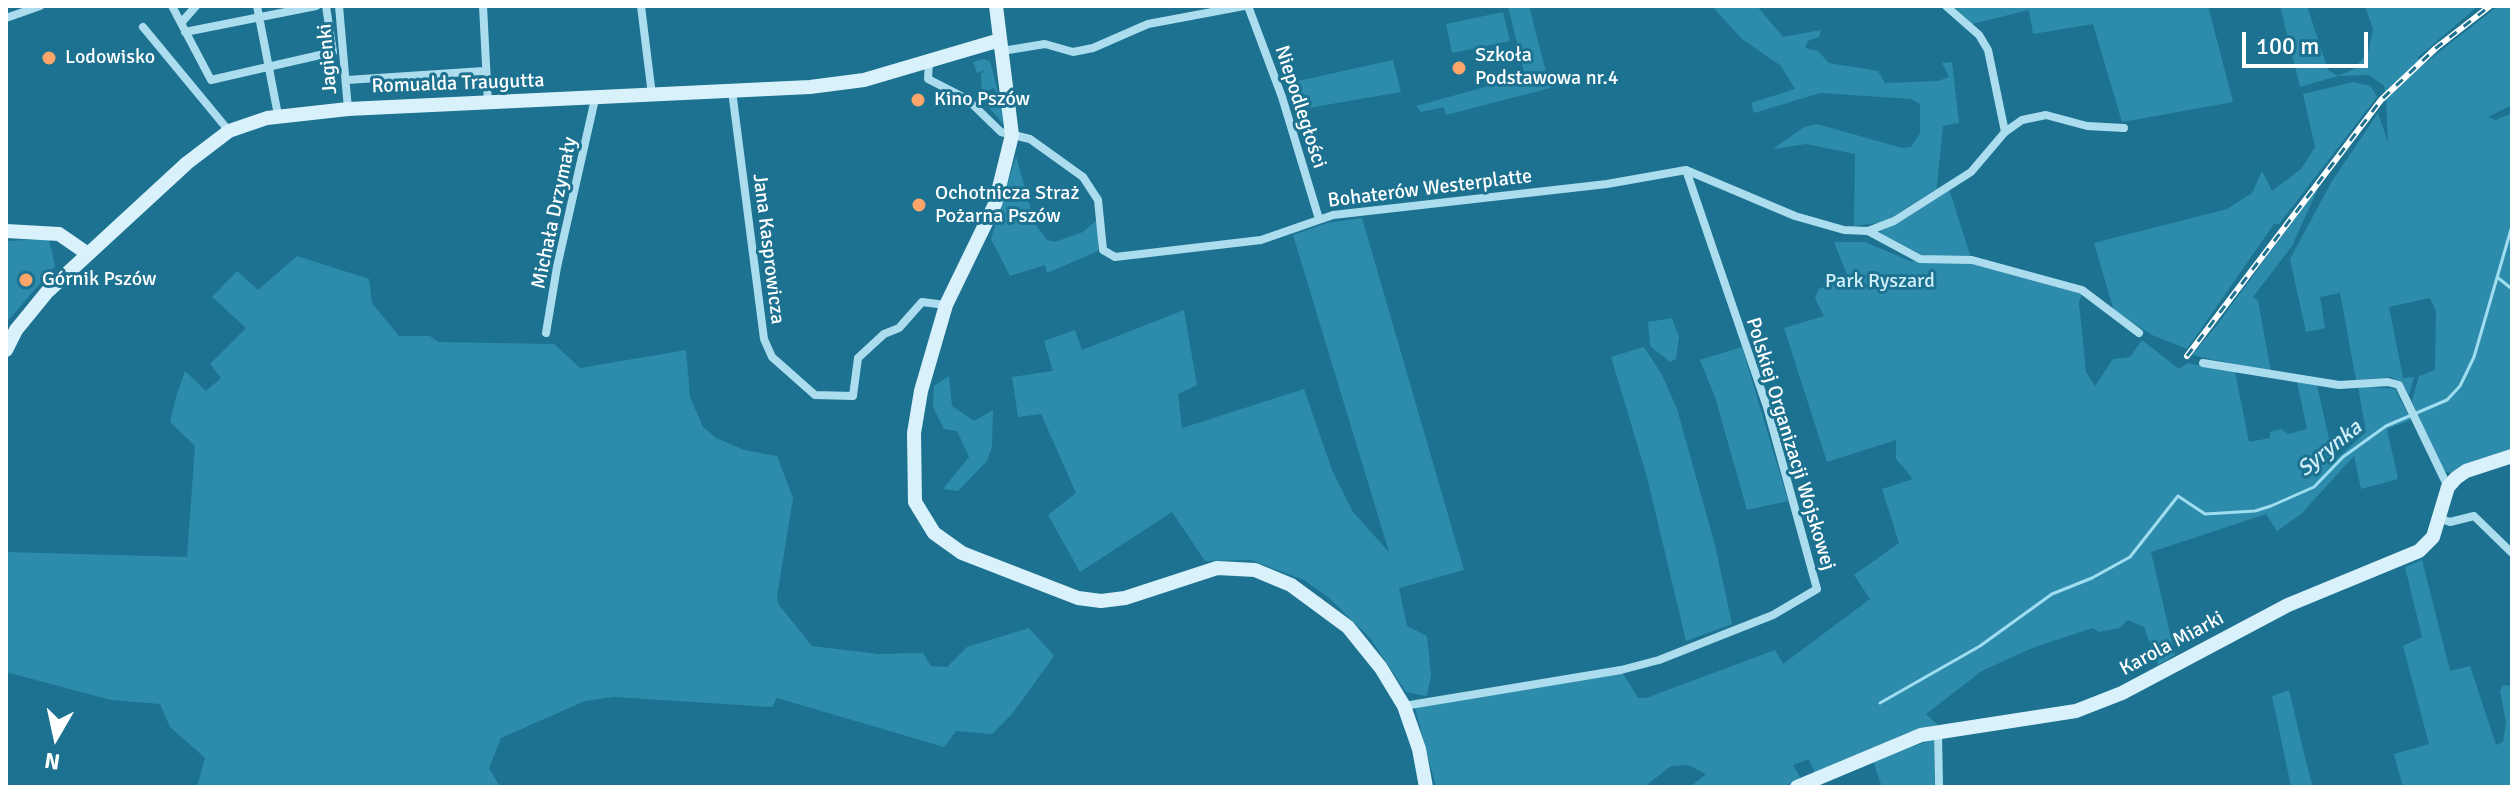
<!DOCTYPE html>
<html>
<head>
<meta charset="utf-8">
<style>
	body { margin:0 }
	#map { position:relative; width:2518px; height:793px; overflow:hidden; background:#1c7290; font-family:Signika,sans-serif }
	canvas { display:block }
	.frame { position:absolute; inset:0; border:8px solid #fff; pointer-events:none }
	.north { position:absolute; left:16px; top:697px; width:80px; height:80px; -webkit-text-stroke:6px #1c7290; paint-order:stroke; rotate:189deg; font-size:22px; font-weight:700; line-height:32px; text-align:center; color:#fff }
	.north::after { content:''; display:block; margin:auto; width:28px; height:36px; background:#fff; clip-path:polygon(50% 0,100% 100%,50% 72%,0 100%) }
	.scale { position:absolute; left:2242px; top:32px; width:126px; height:36px; box-sizing:border-box; border:4px solid #fff; border-top:0; padding-left:10px; font-size:24px; line-height:28px; white-space:nowrap; color:#fff; -webkit-text-stroke:6px #1c7290; paint-order:stroke }
</style>
</head>
<body>
<div id="map">
<canvas width="2518" height="793"></canvas>
<div class="frame"></div>
<div class="north">N</div>
<div class="scale">100 m</div>
</div>
<script>
const context = document.querySelector('canvas').getContext('2d');
context.lineJoin = 'round';
function fill(path, color) { context.fillStyle = color; context.fill(path, 'evenodd'); }
const poly = rows => new Path2D(rows.map(r => 'M' + r).join(''));
function strokePath(path, color, width, dash) { context.strokeStyle = color; context.lineWidth = width; context.lineCap = dash ? 'butt' : 'round'; context.setLineDash(dash || []); context.stroke(path); }
function drawText(font, color, halo, rows, align = 'center') {
  context.font = font + ' Signika,sans-serif'; context.lineWidth = 6; context.setLineDash([]); context.textBaseline = 'middle'; context.strokeStyle = halo; context.fillStyle = color; for (const [text, x, y, turn = 0] of rows) {
    context.save(); context.translate(x, y); context.rotate((+turn || 0) * Math.PI / 180); context.textAlign = isNaN(turn) ? turn : align; if (halo) context.strokeText(text, 0, 0); context.fillText(text, 0, 0); context.restore();
  }
}
fill(poly([
	[1508,6,1529,6,1550,88,1446,115,1444,107,1421,112,1416,106,1525,76],
	[1712,6,1757,6,1783,37,1821,30,1819,37,1808,41,1805,48,1818,51,1829,63,1878,71,1885,83,1938,81,1949,77,1942,63,1952,62,1959,123,1943,126,1936,195,1933,191,1884,222,1854,226,1855,154,1806,144,1773,149,1804,127,1817,124,1902,148,1911,147,1920,133,1920,104,1911,99,1820,93,1754,113,1751,103,1795,89,1781,66,1742,39],
	[1954,6,2208,6,2233,102,2122,122,2093,24,2033,34,2029,10,1972,24],
	[2280,6,2307,6,2328,70,2338,76,2354,69,2368,52,2373,29,2365,6,2478,6,2417,58,2425,63,2498,6,2512,6,2512,105,2488,117,2496,120,2512,113,2512,452,2449,473,2441,470,2412,401,2419,376,2435,370,2436,311,2430,298,2389,307,2403,378,2414,377,2409,395,2403,383,2391,377,2356,380,2340,293,2320,297,2325,328,2306,332,2290,259,2332,181,2378,113,2388,142,2386,100,2384,86,2369,75,2338,76,2300,87],
	[1503,12,1510,41,1452,53,1446,24],
	[984,59,990,61,1002,108,1003,124,982,99,982,95,991,93,993,99,997,97,994,88,982,93,981,74,985,70,977,73,973,62],
	[1393,60,1401,92,1297,110,1289,83],
	[2353,82,2371,86,2377,97,2279,224,2274,224,2187,349,2152,335,2114,311,2094,243,2227,209,2252,193,2262,171,2272,191,2301,169,2315,147,2303,94],
	[1016,156,1035,224,1047,240,1055,242,1083,232,1098,219,1098,251,1047,273,1045,265,1010,276,991,239],
	[2320,184,2292,246,2253,297,2258,300,2271,372,2192,355,2217,325],
	[1949,189,1971,258,1917,255,1879,235,1882,229,1899,222],
	[1362,218,1464,570,1399,588,1407,626,1427,636,1431,675,1427,696,1406,692,1370,638,1328,597,1304,580,1251,560,1205,561,1172,512,1080,572,1048,515,1076,493,1041,414,1018,417,1012,377,1053,371,1044,341,1075,330,1082,350,1184,310,1197,385,1178,394,1182,428,1304,389,1332,470,1353,512,1389,552,1293,235,1327,223],
	[49,239,55,266,6,323,6,241],
	[1834,242,1865,242,1910,261,1970,263,2082,294,2079,303,2086,372,2095,386,2113,359,2130,357,2142,340,2179,369,2188,363,2235,372,2249,442,2270,438,2270,432,2281,429,2288,434,2307,429,2297,382,2317,385,2334,461,2366,432,2358,386,2395,389,2411,420,2387,429,2398,479,2361,489,2354,456,2301,514,2277,531,2266,514,2151,552,2175,655,2158,665,2144,627,2128,620,2119,628,2099,632,2093,628,2032,648,1982,671,1926,714,1938,725,1909,732,1815,774,1809,759,1793,765,1801,779,1782,787,1690,787,1706,774,1688,765,1671,766,1644,787,1436,787,1415,708,1501,689,1621,670,1638,698,1646,698,1775,650,1783,664,1870,599,1854,575,1899,543,1882,489,1913,479,1896,459,1896,440,1827,462,1784,328,1824,316,1815,298,1819,289,1848,277],
	[297,256,369,279,372,303,399,336,430,336,438,342,554,344,580,368,686,350,690,397,703,427,716,438,744,450,777,456,793,498,777,597,779,605,812,646,879,654,923,653,931,666,947,667,967,647,1029,628,1054,656,1012,714,992,734,956,731,944,747,777,698,772,707,614,697,585,701,501,738,489,768,500,787,197,787,205,758,170,727,160,704,111,700,6,672,6,552,187,557,195,446,170,422,176,397,185,371,206,391,221,378,210,364,246,328,212,297,237,271,258,290],
	[1672,318,1679,337,1676,359,1670,362,1650,346,1648,322],
	[1644,347,1662,375,1677,409,1715,545,1732,624,1686,641,1647,477,1611,357],
	[1742,347,1788,501,1747,510,1715,397,1700,360],
	[949,376,952,406,974,421,993,410,992,447,987,461,958,491,943,489,969,457,957,431,944,429,933,407,934,386],
	[2422,560,2450,671,2470,666,2496,745,2503,742,2506,722,2500,691,2503,685,2512,686,2512,787,2403,787,2394,754,2429,744,2403,646,2422,637,2405,567],
	[2289,690,2306,762,2313,787,2291,787,2289,777,2272,696],
	[1934,739,1934,787,1882,787,1873,761]
]), '#2d8cac');
strokePath(poly([
	[2497,277,2512,289],
	[1880,703,1980,646,2052,594,2092,578,2130,557,2178,496,2205,514,2255,511,2271,506,2314,487,2343,457,2386,426,2447,400,2460,386,2474,357,2512,226]
]), '#9fddf0', 3);
strokePath(poly([
	[172,6,211,80,333,52,326,6],
	[257,6,278,115],
	[339,6,348,109],
	[483,6,488,103],
	[641,6,652,95],
	[1248,6,1282,97,1319,219],
	[1946,6,1979,35,1988,50,2005,132],
	[6,18,40,6],
	[181,23,196,6],
	[143,27,229,131],
	[185,32,316,6],
	[1002,51,1045,44,1073,52,1093,48,1148,24,1244,6],
	[929,61,928,79,967,99,1001,132,1030,139,1083,177,1098,200,1103,250,1115,257,1261,240,1333,215,1607,184,1686,170,1795,216,1844,230,1868,231,1894,221,1971,172,2005,132,2022,120,2046,115,2087,126,2124,128],
	[347,80,484,71],
	[732,91,764,339,772,357,815,395,853,396,858,358,884,334,899,328,922,302,946,305],
	[1868,231,1920,259,1972,260,2082,290,2139,333],
	[546,333,557,267,595,99],
	[2203,363,2339,385,2388,382,2399,385,2448,487],
	[2438,518,2450,522,2474,516,2512,553],
	[1404,706,1621,670,1659,660,1773,615,1817,589,1767,407,1686,170],
	[1938,733,1939,787]
]), '#acddee', 8);
strokePath(poly([
	[996,6,1012,135,995,204,946,305,921,391,914,433,915,502,934,533,962,553,1078,598,1101,601,1125,598,1217,568,1255,570,1291,585,1348,627,1381,668,1404,706,1419,749,1426,787],
	[6,231,59,234,88,254],
	[6,350,16,330,47,292,187,163,229,131,267,118,348,109,810,87,864,80,1000,40],
	[1797,787,1921,735,2076,711,2122,693,2288,605,2419,551,2433,537,2448,487,2456,478,2466,471,2512,456]
]), '#d8f1fa', 14);
const rail = poly([
	[2187,356,2381,100,2436,48,2490,6]
]);
strokePath(rail, '#fff', 6);
strokePath(rail, '#1c7290', 3, [9]);
for (const [x, y, r, color] of [
	[49,58,8,"#fea66a"],
	[1459,68,8,"#fea66a"],
	[918,100,8,"#fea66a"],
	[919,205,8,"#fea66a"],
	[26,280,8,"#fea66a"]
]) { const dot = new Path2D(); dot.arc(x, y, r, 0, 2 * Math.PI); context.fillStyle = color; context.fill(dot); strokePath(dot, '#1c7290', 3); }
drawText('20px', '#fff', '#1c7290', [
	["Szkoła",1475,56],
	["Podstawowa nr.4",1475,79],
	["Lodowisko",65,58],
	["Kino Pszów",934,100],
	["Ochotnicza Straż",935,194],
	["Pożarna Pszów",935,217],
	["Górnik Pszów",42,280]
], 'left');
drawText('20px', '#fff', '#1c7290', [
	["Jagienki",328,59,-95],
	["Romualda Traugutta",458,84,-2],
	["Niepodległości",1300,107,72],
	["Bohaterów Westerplatte",1430,189,-7],
	["Michała Drzymały",555,213,-78],
	["Jana Kasprowicza",768,249,83],
	["Polskiej Organizacji Wojskowej",1790,444,73],
	["Karola Miarki",2172,644,-28]
]);
drawText('20px', '#d1f0fa', '#1c7290', [
	["Park Ryszard",1880,282]
]);
drawText('italic 22px', '#d1eff8', '#1c7290', [
	["Syrynka",2330,449,-39]
]);
</script>
</body>
</html>
